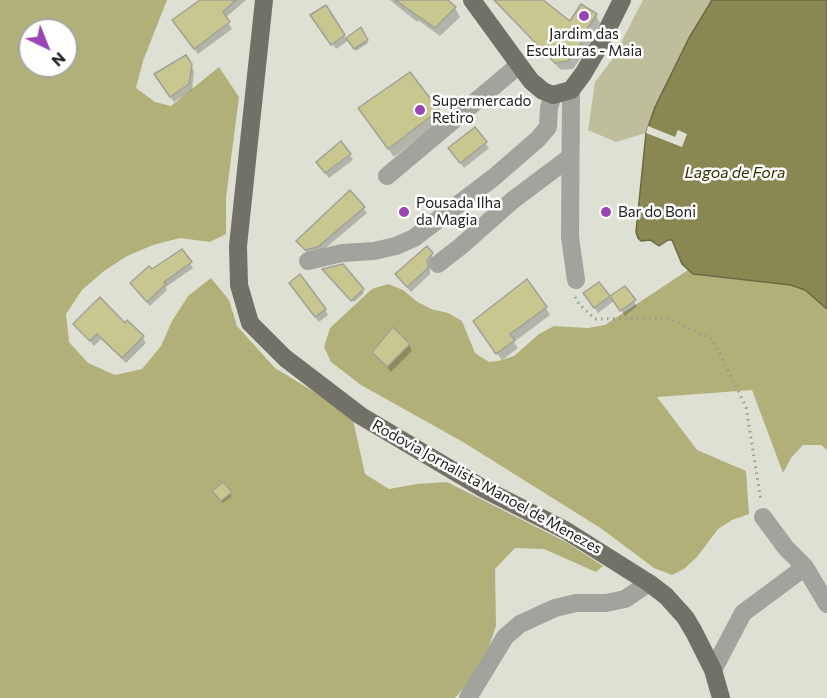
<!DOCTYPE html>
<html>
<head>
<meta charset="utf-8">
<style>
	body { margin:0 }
	#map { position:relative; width:827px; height:698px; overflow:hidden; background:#dfe0d4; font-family:Commissioner,sans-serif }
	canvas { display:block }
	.north { position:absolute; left:18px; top:18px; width:60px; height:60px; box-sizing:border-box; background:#fff; border:2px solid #a7a7a5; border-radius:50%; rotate:137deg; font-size:16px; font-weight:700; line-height:24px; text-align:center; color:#22221e }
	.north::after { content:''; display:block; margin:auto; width:21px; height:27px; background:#9945b3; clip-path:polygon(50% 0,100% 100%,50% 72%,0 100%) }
</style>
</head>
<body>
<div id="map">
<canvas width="827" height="698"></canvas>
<div class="north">N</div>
</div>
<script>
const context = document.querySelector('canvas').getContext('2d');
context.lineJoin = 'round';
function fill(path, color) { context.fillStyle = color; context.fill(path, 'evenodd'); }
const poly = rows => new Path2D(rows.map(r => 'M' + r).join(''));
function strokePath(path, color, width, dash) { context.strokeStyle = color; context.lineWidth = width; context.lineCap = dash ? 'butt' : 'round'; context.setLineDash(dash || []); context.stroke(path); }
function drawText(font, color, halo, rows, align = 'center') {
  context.font = font + ' Commissioner,sans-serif'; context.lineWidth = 5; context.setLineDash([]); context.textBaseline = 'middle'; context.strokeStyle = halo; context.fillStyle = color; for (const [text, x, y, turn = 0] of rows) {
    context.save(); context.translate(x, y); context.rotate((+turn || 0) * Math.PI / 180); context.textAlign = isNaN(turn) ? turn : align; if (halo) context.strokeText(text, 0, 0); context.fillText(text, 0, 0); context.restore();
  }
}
fill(poly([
	[643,0,712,0,689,38,655,107,646,133,616,142,588,130,595,82,612,60]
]), '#bebe9d');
fill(poly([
	[0,0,167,0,143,61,136,88,155,102,171,106,219,67,239,97,226,198,226,234,210,242,180,238,153,245,127,256,104,271,82,290,66,314,69,342,88,363,115,375,142,369,161,346,172,321,188,296,211,278,229,300,237,326,275,368,329,401,353,420,365,474,389,489,417,484,447,482,568,543,603,566,596,572,544,549,515,548,495,569,496,626,487,652,466,685,455,698,0,698],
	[30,30,66,30,66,66,30,66],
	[688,270,693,274,704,276,791,285,805,290,827,309,827,450,821,445,803,445,791,458,783,473,752,390,657,397,697,450,746,471,749,514,732,520,718,529,697,557,684,569,672,575,654,568,602,529,463,442,361,385,331,362,324,347,330,328,372,289,388,284,403,290,416,301,431,309,448,313,462,321,475,353,489,362,498,361,514,356,539,334,554,326,588,328,605,325]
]), '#b1b079');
const water = poly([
	[712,0,827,0,827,309,805,290,791,285,693,274,682,264,672,240,668,240,659,246,650,240,641,241,638,238,636,232,646,133,655,107,689,38,712,0]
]);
fill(water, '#898852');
strokePath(water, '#6a6942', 1.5);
fill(poly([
	[648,126,675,137,678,130,687,134,682,147,646,133]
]), '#dfe0d4');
fill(poly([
	[202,0,246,0,225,18,232,29,198,54,178,26],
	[390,0,445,0,455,8,460,17,440,36,418,20,417,22],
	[500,0,541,0,570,24,596,15,600,23,590,41,591,43,573,69,561,70,507,14],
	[325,7,346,39,361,29,368,43,356,51,349,40,336,49,315,21],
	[191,65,194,71,192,90,174,102,159,80],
	[409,74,442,120,394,157,360,109],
	[485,143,489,148,464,168,453,154],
	[350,155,353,160,329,178,321,168],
	[363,208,367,213,322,251,309,256,298,241],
	[426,248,435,260,430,267,430,274,411,292,400,280],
	[190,263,193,268,166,287,167,290,150,306,135,288,152,271],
	[343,266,364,293,354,302,325,272],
	[599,284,610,298,625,288,637,306,625,316,614,301,598,313,588,299],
	[294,289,325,309,328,315,319,322],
	[546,308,550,315,514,342,518,348,502,360,479,329],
	[75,324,125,325,142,337,146,343,126,363,101,339,94,346],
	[409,345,412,351,391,372,373,352],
	[223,484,232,496,223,503,216,494]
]), '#0003');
const building = poly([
	[200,0,236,0,223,12,230,22,194,49,172,20,200,0],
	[395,0,448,0,456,7,435,28,395,0],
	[494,0,543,0,570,21,581,4,597,14,585,32,588,34,568,61,555,63,494,0],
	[326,5,345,35,331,45,310,15,326,5],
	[361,27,368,40,354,49,346,38,361,27],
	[186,55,192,64,189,84,170,97,154,74,186,55],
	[410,72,439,110,388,149,358,108,410,72],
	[475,127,487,142,460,163,448,148,475,127],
	[341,141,351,154,325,173,316,162,341,141],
	[350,190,365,207,320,245,321,246,305,250,296,241,350,190],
	[427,246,433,253,427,260,428,268,407,287,395,274,427,246],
	[182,249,192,262,164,282,166,284,147,302,130,283,149,266,152,269,182,249],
	[343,264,364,289,351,301,322,269,343,264],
	[300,274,326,309,315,317,289,283,300,274],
	[527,279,547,307,510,334,515,340,496,354,473,321,527,279],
	[599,282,610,296,594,308,583,293,599,282],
	[625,286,636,300,620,311,610,296,625,286],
	[100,297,125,323,127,320,144,336,122,358,97,334,90,341,73,324,100,297],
	[393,327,410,344,387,367,372,352,393,327],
	[223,482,232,492,221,501,212,491,223,482]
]);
fill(building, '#c8c78f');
strokePath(building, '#a1a196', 1.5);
strokePath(poly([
	[575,297,579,304,595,319,668,318,712,339,746,407,761,501]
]), '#9a9a91', 3, [1.5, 4.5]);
strokePath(poly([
	[571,90,570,237,576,280],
	[387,176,519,65],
	[308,261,342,253,374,251,396,246,414,238,493,178,538,139,548,127,549,108,553,95],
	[438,264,461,246,513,200,569,158],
	[763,517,786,548,805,567,827,604],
	[713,670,743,613,805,567],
	[468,698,505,637,520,624,555,608,576,603,606,603,625,599,649,583]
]), '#a3a39e', 18);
strokePath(poly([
	[264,0,238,246,239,285,250,323,285,358,361,416,484,489,565,530,649,583,666,596,685,617,694,632,713,670,721,698],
	[472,0,531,81,543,91,553,95,571,90,583,74,596,52,622,0]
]), '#717168', 18);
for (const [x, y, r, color] of [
	[584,16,6,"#9945b3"],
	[420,110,6,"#9945b3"],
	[404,212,6,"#9945b3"],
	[606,212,6,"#9945b3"]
]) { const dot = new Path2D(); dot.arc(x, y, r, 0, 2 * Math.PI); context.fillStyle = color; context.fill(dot); strokePath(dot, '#fff', 2); }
drawText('15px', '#22221e', '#fff', [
	["Jardim das",584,34,"center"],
	["Esculturas - Maia",584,51,"center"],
	["Supermercado",432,101],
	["Retiro",432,118],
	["Pousada Ilha",416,203],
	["da Magia",416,220],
	["Bar do Boni",618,212]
], 'left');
drawText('15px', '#22221e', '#fff', [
	["Rodovia Jornalista Manoel de Menezes",487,487,29]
]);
drawText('italic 16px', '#323003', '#fff', [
	["Lagoa de Fora",735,173]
]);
</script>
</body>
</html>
